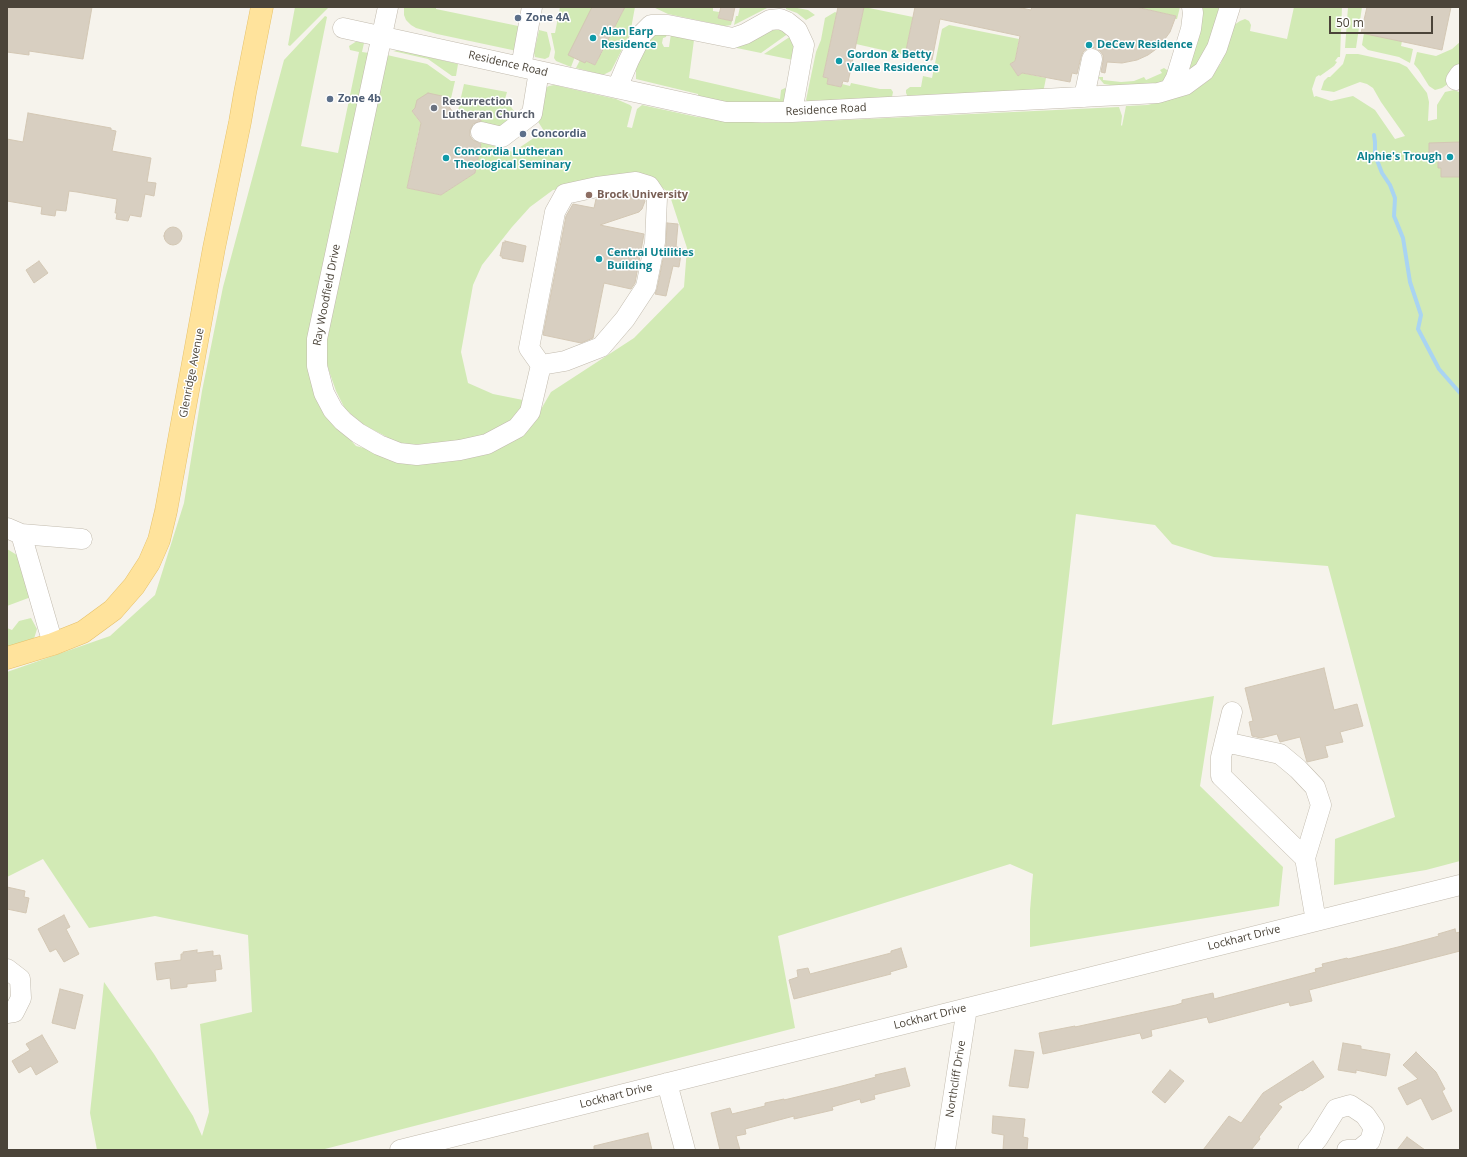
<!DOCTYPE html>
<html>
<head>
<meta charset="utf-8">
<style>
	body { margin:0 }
	#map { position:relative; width:1467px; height:1157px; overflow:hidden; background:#f6f3ec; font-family:"Open Sans",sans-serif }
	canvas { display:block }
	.frame { position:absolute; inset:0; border:8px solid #4b4439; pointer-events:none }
	.scale { position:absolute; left:1329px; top:16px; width:104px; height:18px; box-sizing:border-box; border:2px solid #4b4439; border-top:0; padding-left:5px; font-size:12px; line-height:14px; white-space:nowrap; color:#4b4439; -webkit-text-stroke:3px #fff; paint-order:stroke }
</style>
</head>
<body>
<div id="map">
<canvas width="1467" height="1157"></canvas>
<div class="frame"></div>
<div class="scale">50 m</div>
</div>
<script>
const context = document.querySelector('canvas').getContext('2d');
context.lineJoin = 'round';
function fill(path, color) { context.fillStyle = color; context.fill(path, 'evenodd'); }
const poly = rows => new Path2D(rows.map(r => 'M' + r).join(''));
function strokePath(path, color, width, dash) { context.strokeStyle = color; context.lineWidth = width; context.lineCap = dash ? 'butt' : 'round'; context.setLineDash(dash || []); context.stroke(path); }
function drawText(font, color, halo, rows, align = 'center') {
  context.font = font + ' "Open Sans",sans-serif'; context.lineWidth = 3; context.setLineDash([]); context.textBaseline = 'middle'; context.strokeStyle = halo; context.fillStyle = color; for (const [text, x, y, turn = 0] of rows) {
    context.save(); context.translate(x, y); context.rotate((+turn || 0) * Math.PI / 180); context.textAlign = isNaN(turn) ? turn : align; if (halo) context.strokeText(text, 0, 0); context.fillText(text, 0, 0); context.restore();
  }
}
fill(poly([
	[295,7,329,7,290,46,288,45],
	[404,7,436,7,436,9,523,27,517,51,437,34,416,28,411,25,406,20,404,15],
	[560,7,594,7,571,67,556,61,554,58,555,52,551,33,555,33],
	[623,7,635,7,630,34,611,71,603,75,576,68,580,60,586,61,595,65,599,58,598,57,600,53,601,54,605,46,604,45,611,34,612,30,613,30,623,11],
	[653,7,713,7,713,11,719,12,718,18,732,21,731,25,725,26,668,14],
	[740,7,769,7,734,25,736,16,738,16],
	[786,7,792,7,808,10,815,15,806,20,797,13,786,9],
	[864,7,913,17,905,55,856,44],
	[1136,7,1180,7,1177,19,1175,19,1176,16],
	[1197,7,1219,7,1215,29,1208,53,1186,76],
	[1294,7,1342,7,1340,57,1338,57,1335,61,1337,62,1334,66,1320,76,1319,75,1316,77,1312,89,1314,97,1316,96,1331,101,1353,96,1375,110,1395,139,1405,136,1381,102,1373,88,1367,84,1360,82,1334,92,1321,90,1324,81,1328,77,1330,77,1343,64,1346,54,1358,54,1399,63,1407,67,1427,93,1429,102,1428,121,1437,119,1437,105,1445,92,1454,90,1459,92,1460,92,1460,861,1426,870,1334,885,1335,839,1395,817,1328,566,1214,557,1172,544,1155,525,1076,514,1052,725,1214,696,1200,786,1283,867,1279,906,1030,947,1030,910,1033,874,1010,864,778,936,795,1028,321,1150,97,1150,90,1113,104,982,154,1054,193,1116,202,1136,209,1112,200,1024,252,1012,248,935,155,916,89,928,43,859,7,877,7,672,110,636,155,595,184,503,202,391,223,287,284,60,325,16,327,17,301,146,338,153,359,52,350,50,349,46,357,41,362,43,364,43,362,52,369,53,309,341,329,416,356,446,384,453,387,437,364,425,345,409,336,391,329,371,326,359,325,346,387,55,427,64,451,81,455,81,449,107,415,108,412,111,422,125,419,130,407,188,441,195,475,173,481,142,513,152,544,131,537,120,545,88,549,86,554,85,616,99,630,105,632,107,627,127,632,128,637,109,642,105,697,117,762,123,802,122,1119,107,1122,116,1121,125,1122,126,1126,106,1147,105,1169,100,1194,91,1209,80,1221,63,1234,25,1240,21,1245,19,1249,21,1251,25,1250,31,1287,39],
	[645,174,669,193,687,248,684,287,634,338,551,392,533,423,523,400,493,394,468,383,461,352,473,285,482,265,512,227,530,207,553,190],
	[1348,7,1362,7,1356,48,1345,48],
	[835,12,837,13,823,77,828,78,827,83,841,87,842,84,850,86,851,83,880,89,891,89,893,92,892,97,809,103,806,100,816,52,821,40,825,18],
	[949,25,1019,39,1015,61,1010,64,1018,76,1022,73,1046,78,1043,93,908,97,906,93,906,90,910,87,921,87,923,76,932,78,942,29],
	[779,29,789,33,761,53,727,46,769,30],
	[539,30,547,32,551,49,549,57,545,59,535,57,534,53],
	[667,33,666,37,663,38,662,43,664,47,669,47,671,34,694,40,689,78,780,99,781,90,785,88,787,90,783,104,734,105,698,98,698,94,636,79,636,66,647,42,655,35],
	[1364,33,1402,41,1401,46,1413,49,1410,63,1399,57,1368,50,1362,45],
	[791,36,795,44,793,60,764,54],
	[1460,42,1460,64,1448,84,1442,88,1435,90,1429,86,1419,70,1414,64,1417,52,1436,56,1452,49],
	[400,50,458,64,456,76,452,76,428,59,393,51],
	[1164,68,1170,72,1161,84,1116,86,1104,84,1098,77,1103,77,1103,80,1121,82,1134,81,1144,77,1146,80,1162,73,1160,70],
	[464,84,507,92,505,99,517,115,496,130,480,126,481,119,457,115],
	[7,549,17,555,31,597,7,606],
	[31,618,37,629,33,642,7,650,7,628,12,630,19,621]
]), '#d2eab5');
strokePath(poly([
	[1374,135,1375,142,1375,155,1382,173,1390,185,1395,198,1394,216,1403,238,1410,282,1421,315,1418,329,1439,369,1460,393]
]), '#a9d4f2', 4);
const building = poly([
	[7,7,92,7,83,59,29,51,29,55,7,52,7,7],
	[592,7,625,7,595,65,586,61,585,63,568,55,592,7],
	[721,7,735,7,732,21,718,18,721,7],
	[838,7,864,7,848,82,843,81,841,87,827,84,828,78,823,77,838,7],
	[915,7,1017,7,1031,10,1032,7,1136,7,1176,16,1170,32,1159,47,1148,55,1137,60,1122,63,1107,62,1105,73,1101,72,1103,61,1103,55,1100,51,1095,48,1088,48,1083,52,1081,57,1077,74,1072,73,1070,82,1022,73,1018,76,1010,64,1015,61,1020,36,940,19,932,60,905,55,915,7],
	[1367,7,1451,7,1442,50,1361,33,1367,7],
	[428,93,442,96,452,111,458,112,457,115,481,119,481,121,473,124,470,130,470,136,473,140,481,144,475,173,441,195,407,188,421,123,412,111,415,108,417,100,428,93],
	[28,113,111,128,111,130,116,131,112,151,151,158,147,182,156,183,154,196,145,194,141,217,130,215,128,221,116,219,117,213,115,213,117,199,77,192,69,191,66,211,56,210,55,216,41,214,42,207,7,201,7,139,23,142,28,113],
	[1460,142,1460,177,1441,177,1441,168,1438,168,1438,154,1429,154,1429,143,1460,142],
	[635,194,642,196,645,201,642,209,639,212,600,225,644,234,635,283,631,289,604,283,593,338,581,343,543,335,566,216,573,204,594,208,596,199,635,194],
	[667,223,678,224,676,247,682,248,679,267,673,266,666,296,655,294,657,289,666,244,667,223],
	'164 236a9 9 0 1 1 18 0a9 9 0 1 1-18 0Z',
	[505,241,526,246,523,262,502,258,502,256,500,256,503,242,505,243,505,241],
	[39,261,48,273,34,283,26,270,39,261],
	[1324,668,1334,710,1357,704,1363,726,1340,732,1343,742,1325,746,1328,757,1307,762,1300,737,1280,742,1277,734,1261,738,1252,736,1249,722,1253,721,1245,688,1324,668],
	[7,887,25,891,24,897,29,898,26,913,7,909,7,887],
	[64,915,70,927,66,929,79,954,64,962,56,949,50,952,38,929,64,915],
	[1455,929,1456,933,1460,932,1460,951,1309,990,1312,1001,1290,1006,1289,1002,1209,1023,1207,1017,1151,1030,1152,1036,1142,1039,1140,1033,1043,1054,1039,1033,1075,1026,1075,1027,1176,1005,1182,1003,1182,1000,1213,993,1214,999,1316,972,1315,969,1323,967,1322,964,1347,958,1348,959,1398,947,1439,936,1438,934,1455,929],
	[901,948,907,967,890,972,891,974,794,999,789,980,798,977,797,970,808,968,810,974,891,953,891,951,901,948],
	[197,950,197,953,213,951,213,956,220,955,222,969,215,970,216,981,187,984,187,987,171,989,170,978,157,980,155,963,181,960,181,954,183,954,183,952,197,950],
	[60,989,83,995,75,1029,52,1023,60,989],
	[42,1035,58,1062,36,1075,31,1066,19,1073,12,1061,30,1050,26,1044,42,1035],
	[1343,1043,1361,1046,1361,1049,1390,1054,1386,1076,1356,1070,1356,1073,1338,1070,1343,1043],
	[1015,1050,1034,1052,1028,1088,1009,1086,1015,1050],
	[1416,1052,1436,1072,1445,1089,1442,1091,1452,1111,1432,1120,1421,1098,1407,1105,1398,1088,1418,1079,1403,1065,1416,1052],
	[1313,1061,1324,1077,1302,1091,1301,1090,1278,1104,1282,1107,1259,1137,1260,1139,1251,1150,1203,1150,1229,1116,1241,1123,1263,1093,1313,1061],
	[905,1068,910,1086,874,1095,875,1099,861,1103,860,1099,832,1107,833,1110,794,1119,794,1116,745,1129,746,1134,736,1136,740,1150,720,1150,711,1113,730,1108,732,1114,765,1106,765,1103,784,1099,784,1100,838,1087,876,1077,875,1075,905,1068],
	[1170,1070,1184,1081,1165,1103,1152,1092,1170,1070],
	[993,1116,1025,1119,1023,1137,1028,1138,1027,1150,1003,1150,1004,1135,992,1133,993,1116],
	[648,1133,652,1150,594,1150,594,1146,648,1133],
	[1407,1137,1425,1150,1397,1150,1407,1137]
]);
fill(building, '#d8cfc1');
strokePath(building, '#d3c7b4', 1);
const minor = poly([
	[388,7,317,339,317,366,324,393,333,410,343,421,358,433,379,445,399,453,417,455,460,450,487,444,517,428,530,412,541,365],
	[343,28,726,112,792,112,1158,93,1185,85,1204,71,1217,48,1230,7],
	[521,67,532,7],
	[1456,80,1460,74],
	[617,88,629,60,642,34,651,25,668,25,733,38,745,34,770,20,780,19,787,22,797,30,804,45,792,112],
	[1170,89,1176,78,1191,29,1193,13,1192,7],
	[1084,97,1092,59],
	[481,132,502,137,532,114,539,71],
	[636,182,649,186,657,198,655,242,646,287,625,319,601,347,565,361,541,365,529,348,555,212,565,194,597,187,636,182],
	[7,528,21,534,53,644],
	[21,534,82,539],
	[1232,712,1221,757,1221,776,1305,858,1316,921],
	[1225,742,1280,754,1298,769,1315,787,1321,805,1305,858],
	[7,969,20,979,21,998,14,1012,7,1013],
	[667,1083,685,1150],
	[400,1150,1460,885],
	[945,1150,967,1008],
	[1308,1150,1318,1138,1336,1109,1350,1105,1365,1115,1374,1128,1370,1141,1359,1150,1347,1150]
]);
const major = poly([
	[7,658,53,644,83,632,113,610,134,586,149,563,159,540,166,511,214,248,240,122,245,93,262,7]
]);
strokePath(minor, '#c2bbae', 21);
strokePath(major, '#e6c16a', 23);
strokePath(minor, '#fff', 20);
strokePath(major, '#ffe39c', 22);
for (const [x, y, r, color] of [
	[518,18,4,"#5c6f8a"],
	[593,38,4,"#0f9aa8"],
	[1089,45,4,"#0f9aa8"],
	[839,61,4,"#0f9aa8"],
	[330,99,4,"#5c6f8a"],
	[434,108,4,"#6b7280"],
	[523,134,4,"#5c6f8a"],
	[1450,157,4,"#0f9aa8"],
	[446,158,4,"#0f9aa8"],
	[589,195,4,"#8d6e63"],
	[599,259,4,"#0f9aa8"]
]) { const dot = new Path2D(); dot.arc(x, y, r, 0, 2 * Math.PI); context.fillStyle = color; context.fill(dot); strokePath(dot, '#fff', 1.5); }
drawText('bold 11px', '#4e5e75', '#fff', [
	["Zone 4A",526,18],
	["Zone 4b",338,99],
	["Concordia",531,134]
], 'left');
drawText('bold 11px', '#0d838f', '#fff', [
	["Alan Earp",601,32],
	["Residence",601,45],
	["DeCew Residence",1097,45],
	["Gordon & Betty",847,55],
	["Vallee Residence",847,68],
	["Concordia Lutheran",454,152],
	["Theological Seminary",454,165],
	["Alphie's Trough",1442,157,"right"],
	["Central Utilities",607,253],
	["Building",607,266]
], 'left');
drawText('11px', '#4b4439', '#fff', [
	["Residence Road",508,64,13],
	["Residence Road",826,110,-3],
	["Ray Woodfield Drive",327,295,-79],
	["Glenridge Avenue",192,373,-79],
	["Lockhart Drive",1244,938,-14],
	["Lockhart Drive",930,1017,-14],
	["Northcliff Drive",956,1079,-81],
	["Lockhart Drive",616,1096,-14]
]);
drawText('bold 11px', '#5b616d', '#fff', [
	["Resurrection",442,102],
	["Lutheran Church",442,115]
], 'left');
drawText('bold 11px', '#785e54', '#fff', [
	["Brock University",597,195]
], 'left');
</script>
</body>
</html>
